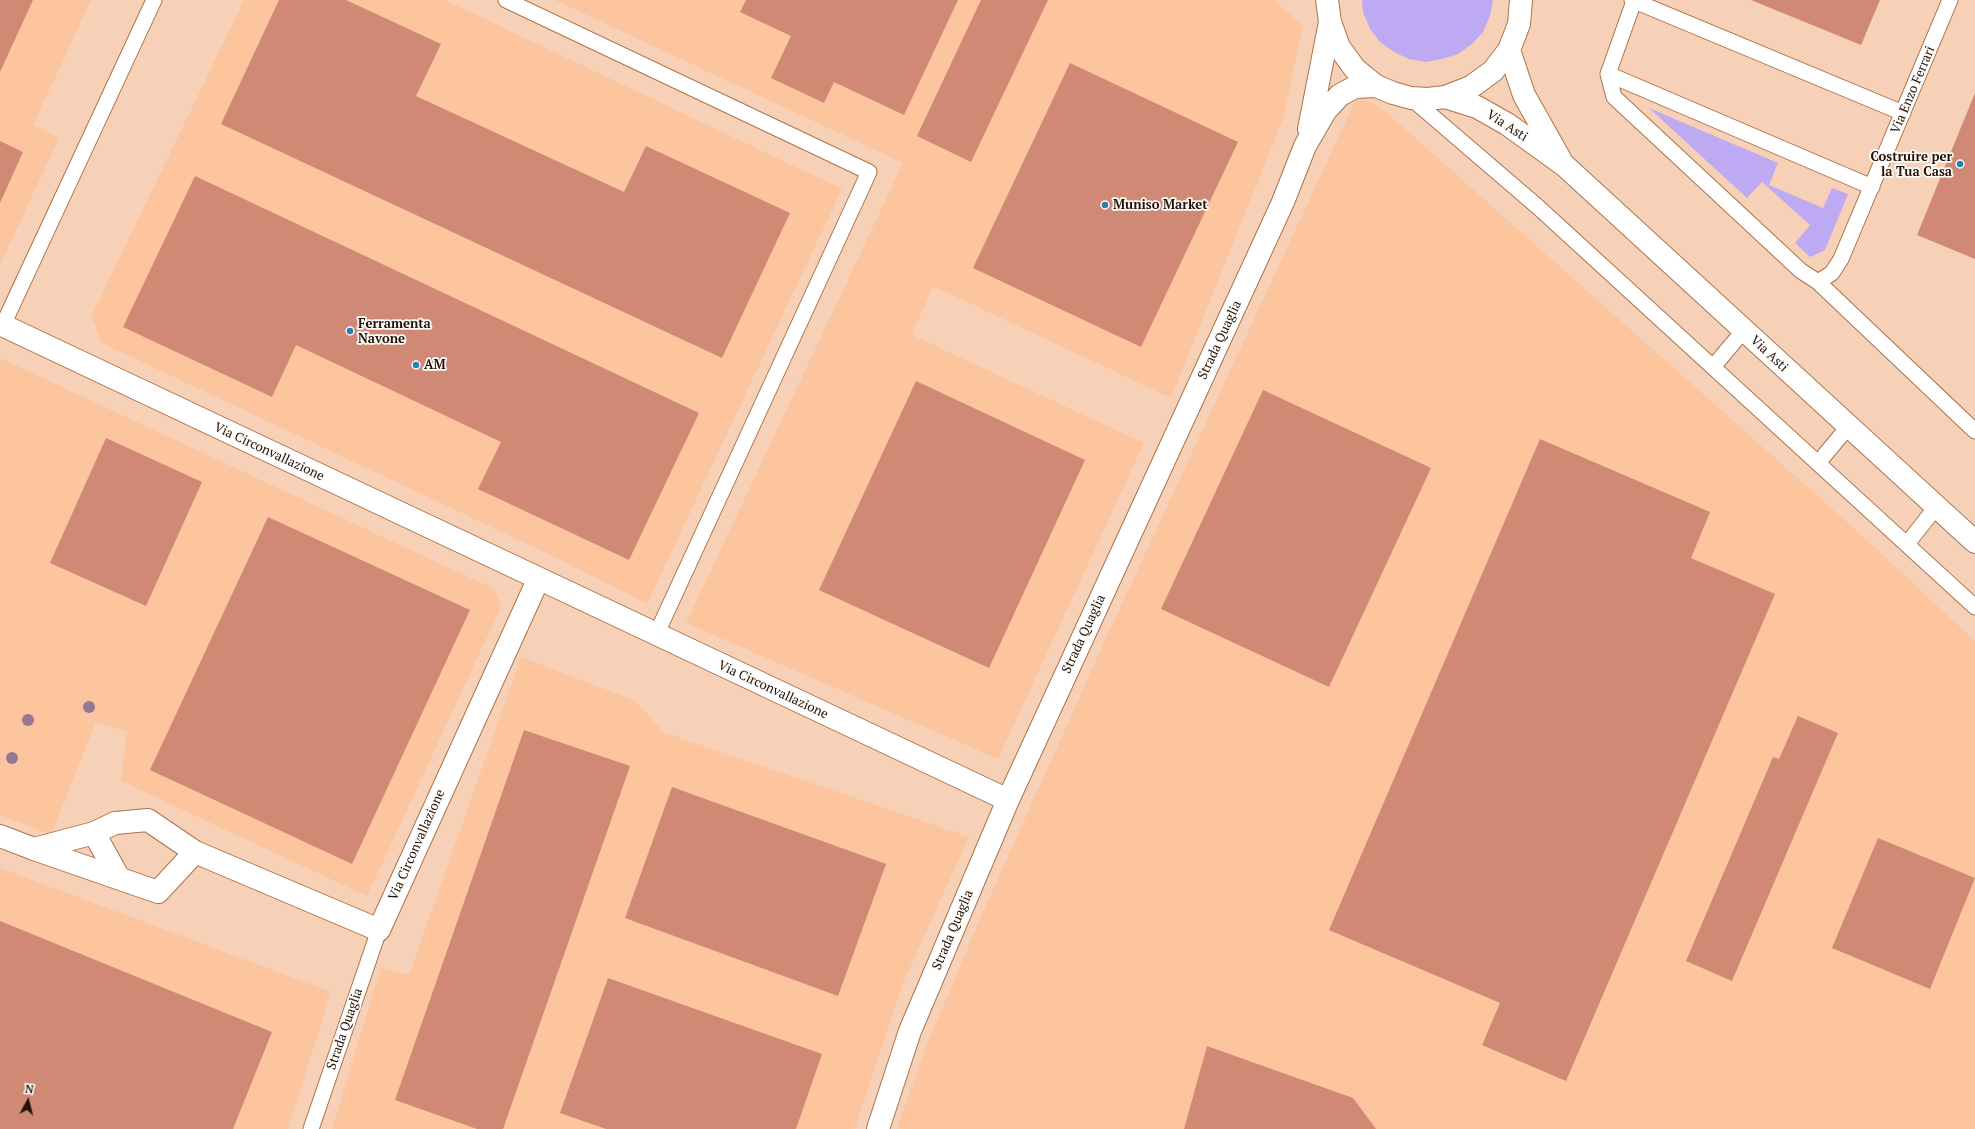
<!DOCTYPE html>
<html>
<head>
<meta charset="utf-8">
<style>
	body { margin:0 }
	#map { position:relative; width:1975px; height:1129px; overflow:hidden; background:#f7d1b7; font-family:"PT Serif",serif }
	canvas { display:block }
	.north { position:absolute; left:8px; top:1081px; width:40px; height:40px; -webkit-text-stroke:3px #fbfbfb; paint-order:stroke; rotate:7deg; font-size:11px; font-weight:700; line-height:16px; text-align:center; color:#271102 }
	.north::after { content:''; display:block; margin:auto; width:14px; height:18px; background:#271102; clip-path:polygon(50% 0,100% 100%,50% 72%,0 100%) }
</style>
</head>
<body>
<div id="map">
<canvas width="1975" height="1129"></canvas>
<div class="north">N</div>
</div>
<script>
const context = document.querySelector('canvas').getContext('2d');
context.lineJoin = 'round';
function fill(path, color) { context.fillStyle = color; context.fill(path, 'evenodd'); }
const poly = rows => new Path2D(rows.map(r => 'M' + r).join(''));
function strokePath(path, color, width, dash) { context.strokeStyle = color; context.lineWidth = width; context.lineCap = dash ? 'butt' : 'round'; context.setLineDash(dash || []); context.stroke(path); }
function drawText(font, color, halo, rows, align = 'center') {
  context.font = font + ' "PT Serif",serif'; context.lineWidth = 3.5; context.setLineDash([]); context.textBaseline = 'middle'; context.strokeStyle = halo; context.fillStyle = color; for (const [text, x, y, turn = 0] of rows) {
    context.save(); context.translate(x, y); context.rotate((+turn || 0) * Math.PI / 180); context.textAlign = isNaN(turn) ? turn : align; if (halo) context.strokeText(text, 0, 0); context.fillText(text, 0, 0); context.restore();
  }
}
fill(poly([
	[0,0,91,0,33,125,59,138,0,265],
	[244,0,445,0,842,189,647,604,559,559,102,343,91,317],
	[555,0,1274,0,1303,26,1283,119,1171,398,933,286,912,335,1144,443,998,759,686,623,903,163],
	[1357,97,1379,106,1857,531,1975,641,1975,1129,897,1129,925,1049,983,912,1106,638],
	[0,358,494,589,501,607,367,896,121,781,127,732,96,722,51,835,0,815],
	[521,657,636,701,663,732,969,837,903,983,855,1129,332,1129,381,967,409,975],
	[0,868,331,992,288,1129,0,1129]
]), '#fcc59e');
fill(poly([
	[1362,0,1493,0,1490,16,1483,32,1472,44,1458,54,1442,59,1426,62,1409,59,1394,52,1380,42,1370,29,1363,12],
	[1649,108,1778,163,1769,185,1823,208,1832,188,1848,194,1825,250,1810,257,1795,243,1810,225,1762,182,1747,198]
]), '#beaaf2');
fill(poly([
	[0,0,33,0,0,72],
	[279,0,346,0,441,44,416,96,624,192,646,146,790,213,722,358,221,124],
	[746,0,958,0,904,115,834,82,824,103,771,78,791,36,740,12],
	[981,0,1048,0,971,162,917,136],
	[1751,0,1880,0,1861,45],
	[1070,63,1238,142,1141,347,973,268],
	[1975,93,1975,259,1917,235],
	[0,141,23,152,0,203],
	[195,176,699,413,629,560,478,489,501,442,296,345,272,397,123,327],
	[916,381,1085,460,989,668,819,590],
	[1263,390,1431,468,1329,687,1161,609],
	[106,438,202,482,146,606,50,563],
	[1540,439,1710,512,1691,558,1775,594,1566,1081,1482,1045,1500,1003,1329,930],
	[268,517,470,610,352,864,150,770],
	[1798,716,1838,733,1732,981,1686,961,1773,757,1779,759],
	[524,730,630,766,503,1129,477,1129,395,1100],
	[672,787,886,864,838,996,625,918],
	[1878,838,1975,878,1930,989,1832,948],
	[0,921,272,1032,233,1129,0,1129],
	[608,978,822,1054,796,1129,606,1129,560,1113],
	[1207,1046,1353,1098,1376,1129,1184,1129]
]), '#d08975');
const lane = poly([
	[506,0,869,172,656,635],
	[1632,0,1903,113],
	[1634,1,1608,74,1614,97,1801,271,1818,282,1975,431],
	[1608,74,1872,187],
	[1411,98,1538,207,1975,607],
	[1818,282,1832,273,1841,259,1950,0],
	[3,325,154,0],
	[1713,367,1744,330],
	[1818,463,1848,427],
	[1907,544,1936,507],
	[311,1129,379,930]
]);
const street = poly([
	[1309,129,1330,22],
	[0,324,1008,800],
	[148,820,195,852,158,892,34,849,94,833,115,823,148,820],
	[94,833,119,878],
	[0,836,34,849],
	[195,852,379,930,538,580],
	[878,1129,910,1031,1008,800,1283,202,1305,146,1326,110,1340,95,1355,87,1376,86]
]);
const primary = poly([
	[1327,0,1330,22,1339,47,1355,69,1376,86,1393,93,1411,98,1428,99,1445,97,1471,87,1493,71,1509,50,1519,24,1521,0],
	[1509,50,1524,95,1560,159],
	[1445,97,1477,107,1507,124,1564,165,1975,542]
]);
strokePath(lane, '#ab7349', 17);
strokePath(street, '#ab7349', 24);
strokePath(primary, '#ab7349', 24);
strokePath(lane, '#fff', 15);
strokePath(street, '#fff', 22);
strokePath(primary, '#fff', 22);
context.fillStyle = '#987698';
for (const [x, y] of [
	[89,707],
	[28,720],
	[12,758]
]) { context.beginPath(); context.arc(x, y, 6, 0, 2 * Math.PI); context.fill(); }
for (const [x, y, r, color] of [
	[1960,164,4,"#2880af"],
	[1105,205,4,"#2880af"],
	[350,331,4,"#2880af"],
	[416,365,4,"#2880af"]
]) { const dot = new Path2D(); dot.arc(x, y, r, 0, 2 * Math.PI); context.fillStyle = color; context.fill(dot); strokePath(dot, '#fbfbfb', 1.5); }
drawText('13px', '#271102', '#fbfbfb', [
	["Via Enzo Ferrari",1913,90,-67],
	["Via Asti",1507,126,33],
	["Strada Quaglia",1220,340,-65],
	["Via Asti",1769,354,43],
	["Via Circonvallazione",269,452,25],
	["Strada Quaglia",1084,634,-65],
	["Via Circonvallazione",773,690,25],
	["Via Circonvallazione",417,845,-66],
	["Strada Quaglia",953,930,-67],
	["Strada Quaglia",345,1029,-71]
]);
drawText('bold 13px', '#271102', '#fbfbfb', [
	["Costruire per",1952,157,"right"],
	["la Tua Casa",1952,172,"right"],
	["Muniso Market",1113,205],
	["Ferramenta",358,324],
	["Navone",358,339],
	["AM",424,365]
], 'left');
</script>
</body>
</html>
